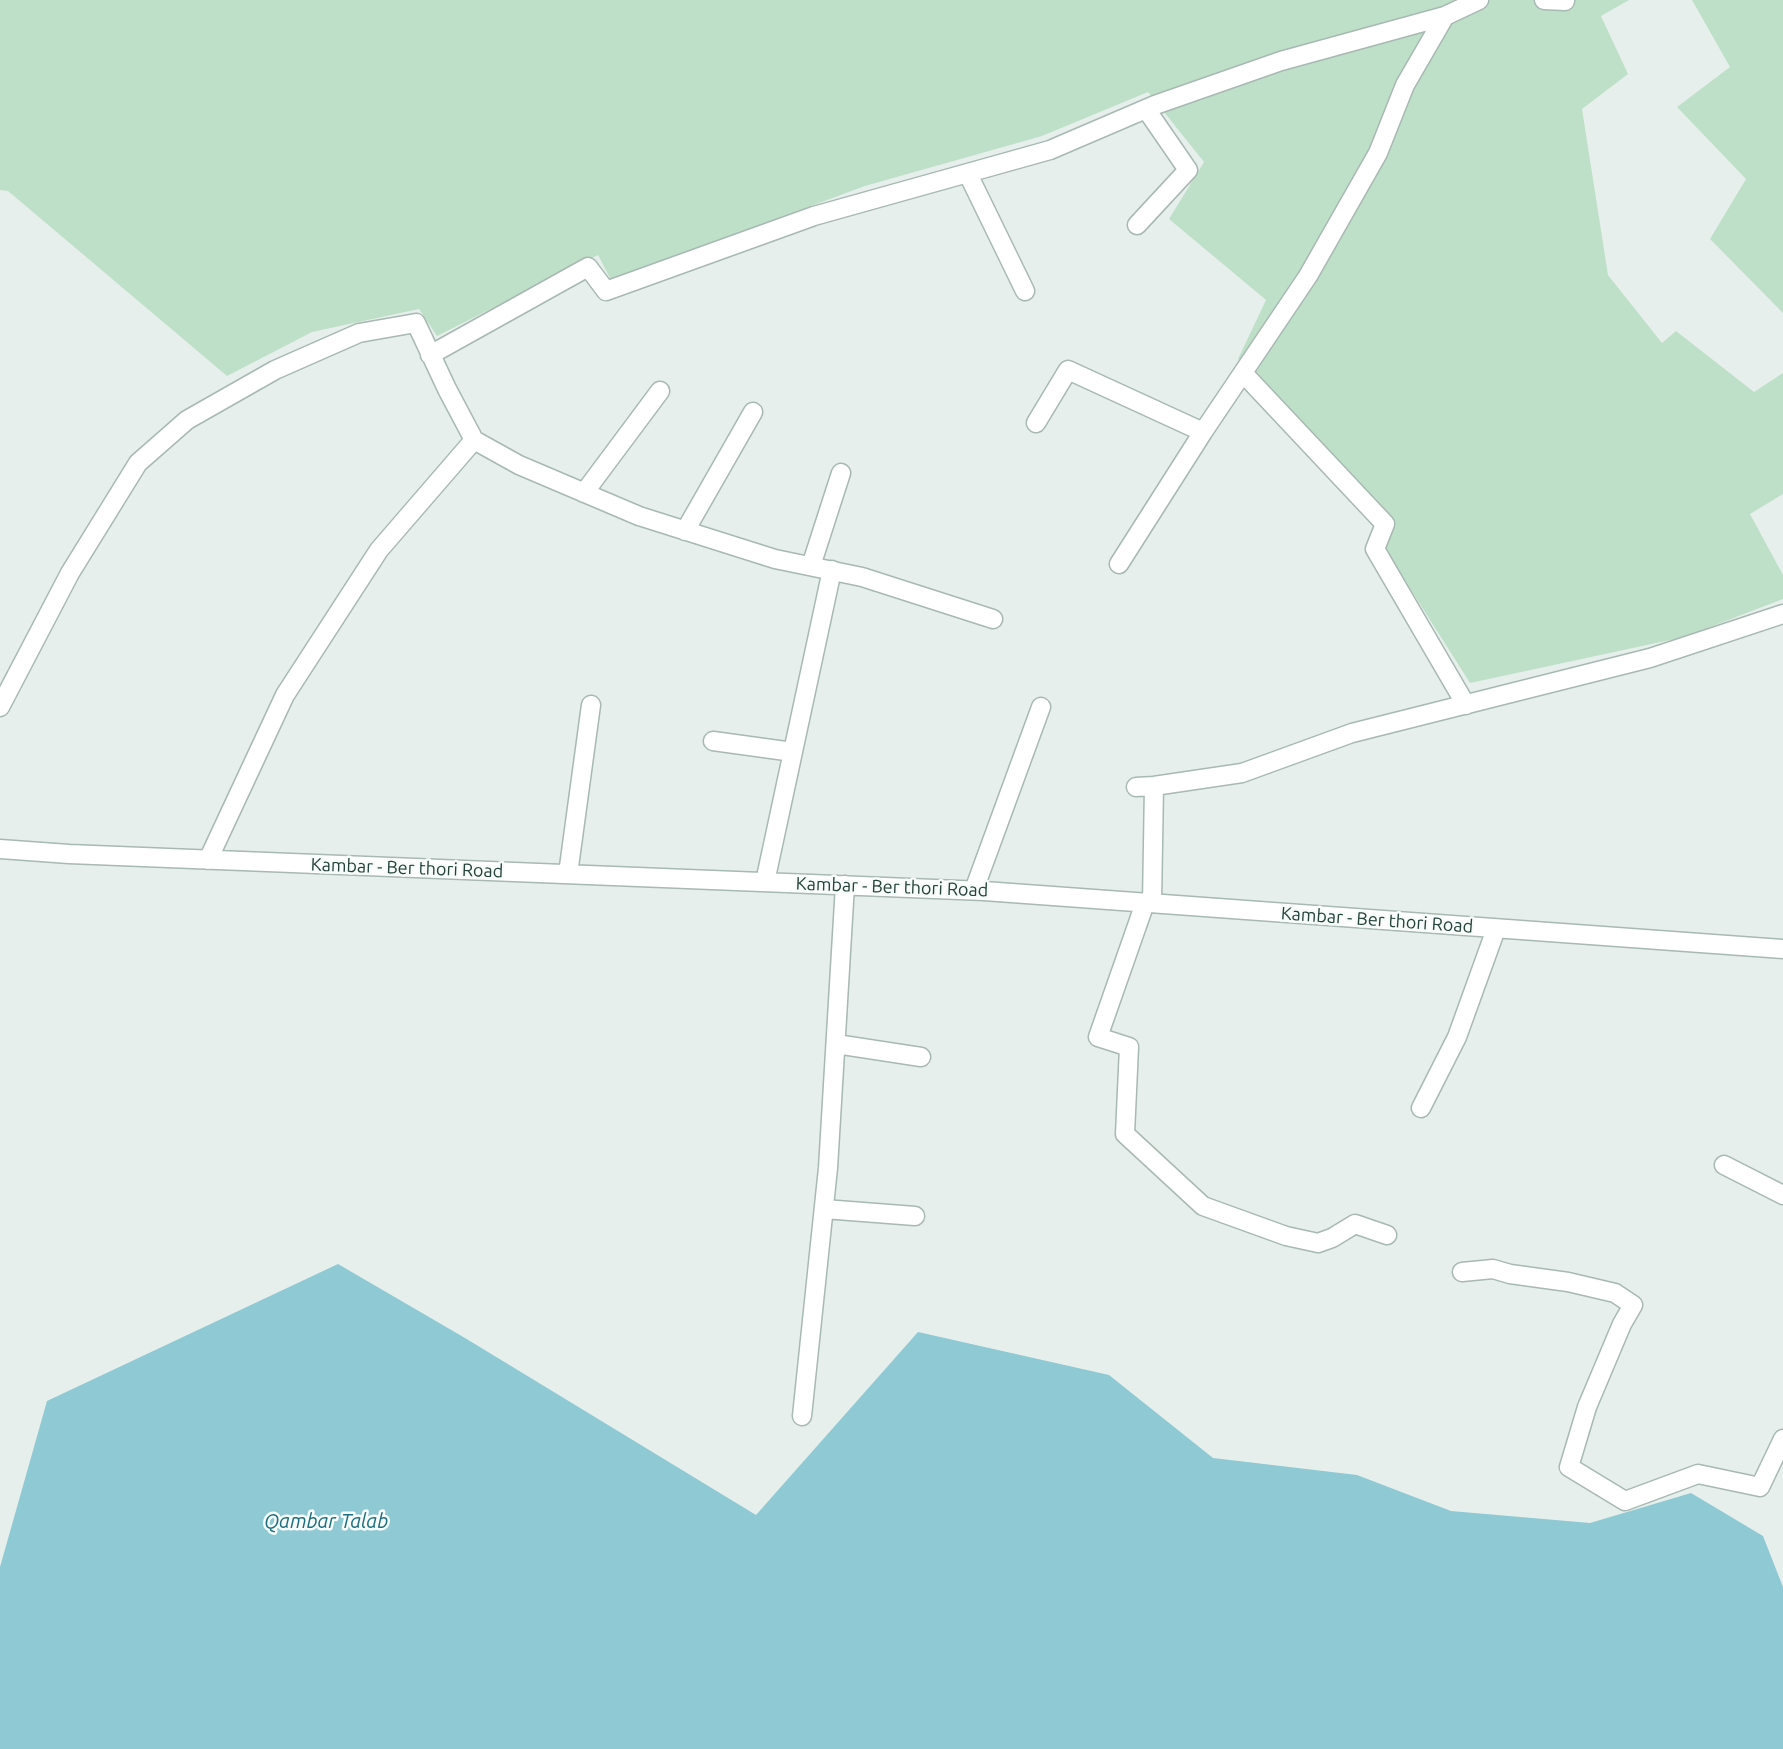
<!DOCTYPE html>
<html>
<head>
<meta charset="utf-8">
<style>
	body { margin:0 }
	canvas { display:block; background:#e6efeb }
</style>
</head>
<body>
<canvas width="1783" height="1749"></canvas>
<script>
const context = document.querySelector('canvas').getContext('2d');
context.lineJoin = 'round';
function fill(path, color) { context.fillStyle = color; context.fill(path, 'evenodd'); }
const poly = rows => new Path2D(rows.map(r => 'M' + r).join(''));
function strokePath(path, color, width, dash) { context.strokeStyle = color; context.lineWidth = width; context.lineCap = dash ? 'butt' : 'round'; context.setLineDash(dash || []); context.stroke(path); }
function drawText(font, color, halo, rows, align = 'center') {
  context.font = font + ' Ubuntu,sans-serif'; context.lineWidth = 5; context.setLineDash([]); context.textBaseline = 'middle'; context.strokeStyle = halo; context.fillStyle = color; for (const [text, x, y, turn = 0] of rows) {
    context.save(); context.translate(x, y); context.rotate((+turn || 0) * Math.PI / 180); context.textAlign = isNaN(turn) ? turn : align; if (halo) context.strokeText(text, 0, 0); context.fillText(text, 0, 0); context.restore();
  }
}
fill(poly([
	[0,0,1629,0,1601,16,1628,74,1582,109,1608,275,1662,343,1676,331,1754,392,1783,373,1783,494,1750,514,1783,575,1783,599,1684,637,1470,683,1385,549,1396,524,1238,359,1266,300,1169,219,1204,162,1148,92,1042,136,865,186,611,280,598,255,437,336,419,309,312,332,227,376,8,191,0,190],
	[1692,0,1783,0,1783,313,1710,239,1746,179,1677,107,1730,67]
]), '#bfe0c8');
fill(poly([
	[338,1264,465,1338,756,1515,918,1332,1109,1375,1213,1458,1357,1475,1451,1511,1590,1523,1691,1493,1763,1536,1783,1587,1783,1749,0,1749,0,1567,47,1401]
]), '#8ec9d4');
const minor = poly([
	[1544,0,1565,1],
	[968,174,1025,291],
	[1137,225,1188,170,1146,109],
	[430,355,588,267,606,291,814,216,1050,150,1155,105,1281,61,1445,16],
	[1243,373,1385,524,1375,549,1466,705],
	[1036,423,1068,370,1203,432],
	[584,493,660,391],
	[685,531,753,412],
	[1119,564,1203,432,1308,276,1378,153,1405,85,1445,16,1479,0],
	[811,566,841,473],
	[0,707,70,573,138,463,187,420,275,370,359,333,416,323,447,389,474,440,519,465,639,516,775,559,862,577,993,619],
	[713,741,793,752],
	[1136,787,1154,786,1242,773,1352,733,1650,658,1783,614],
	[0,849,69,854,984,891,1783,949],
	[208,860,285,695,379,550,474,440],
	[568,874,591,705],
	[765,882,832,570],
	[974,890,1041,707],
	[1145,903,1098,1037,1129,1047,1125,1134,1203,1206,1286,1236,1318,1243,1332,1238,1355,1224,1387,1235],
	[1152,903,1154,786],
	[836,1044,921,1057],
	[1421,1108,1457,1037,1496,929],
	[1724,1165,1783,1195],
	[824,1209,915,1216],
	[1462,1272,1493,1269,1510,1274,1568,1282,1615,1293,1633,1305,1622,1324,1587,1407,1569,1467,1625,1501,1698,1474,1760,1487,1783,1439],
	[802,1416,828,1168,845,885]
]);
strokePath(minor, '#a8b8b2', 21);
strokePath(minor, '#fff', 18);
drawText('18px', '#24423a', '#f7fbf9', [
	["Kambar - Ber thori Road",407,868,2],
	["Kambar - Ber thori Road",892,887,2],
	["Kambar - Ber thori Road",1377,920,4]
]);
drawText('italic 20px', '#1c6f80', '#f7fbf9', [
	["Qambar Talab",326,1521]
]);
</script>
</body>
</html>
